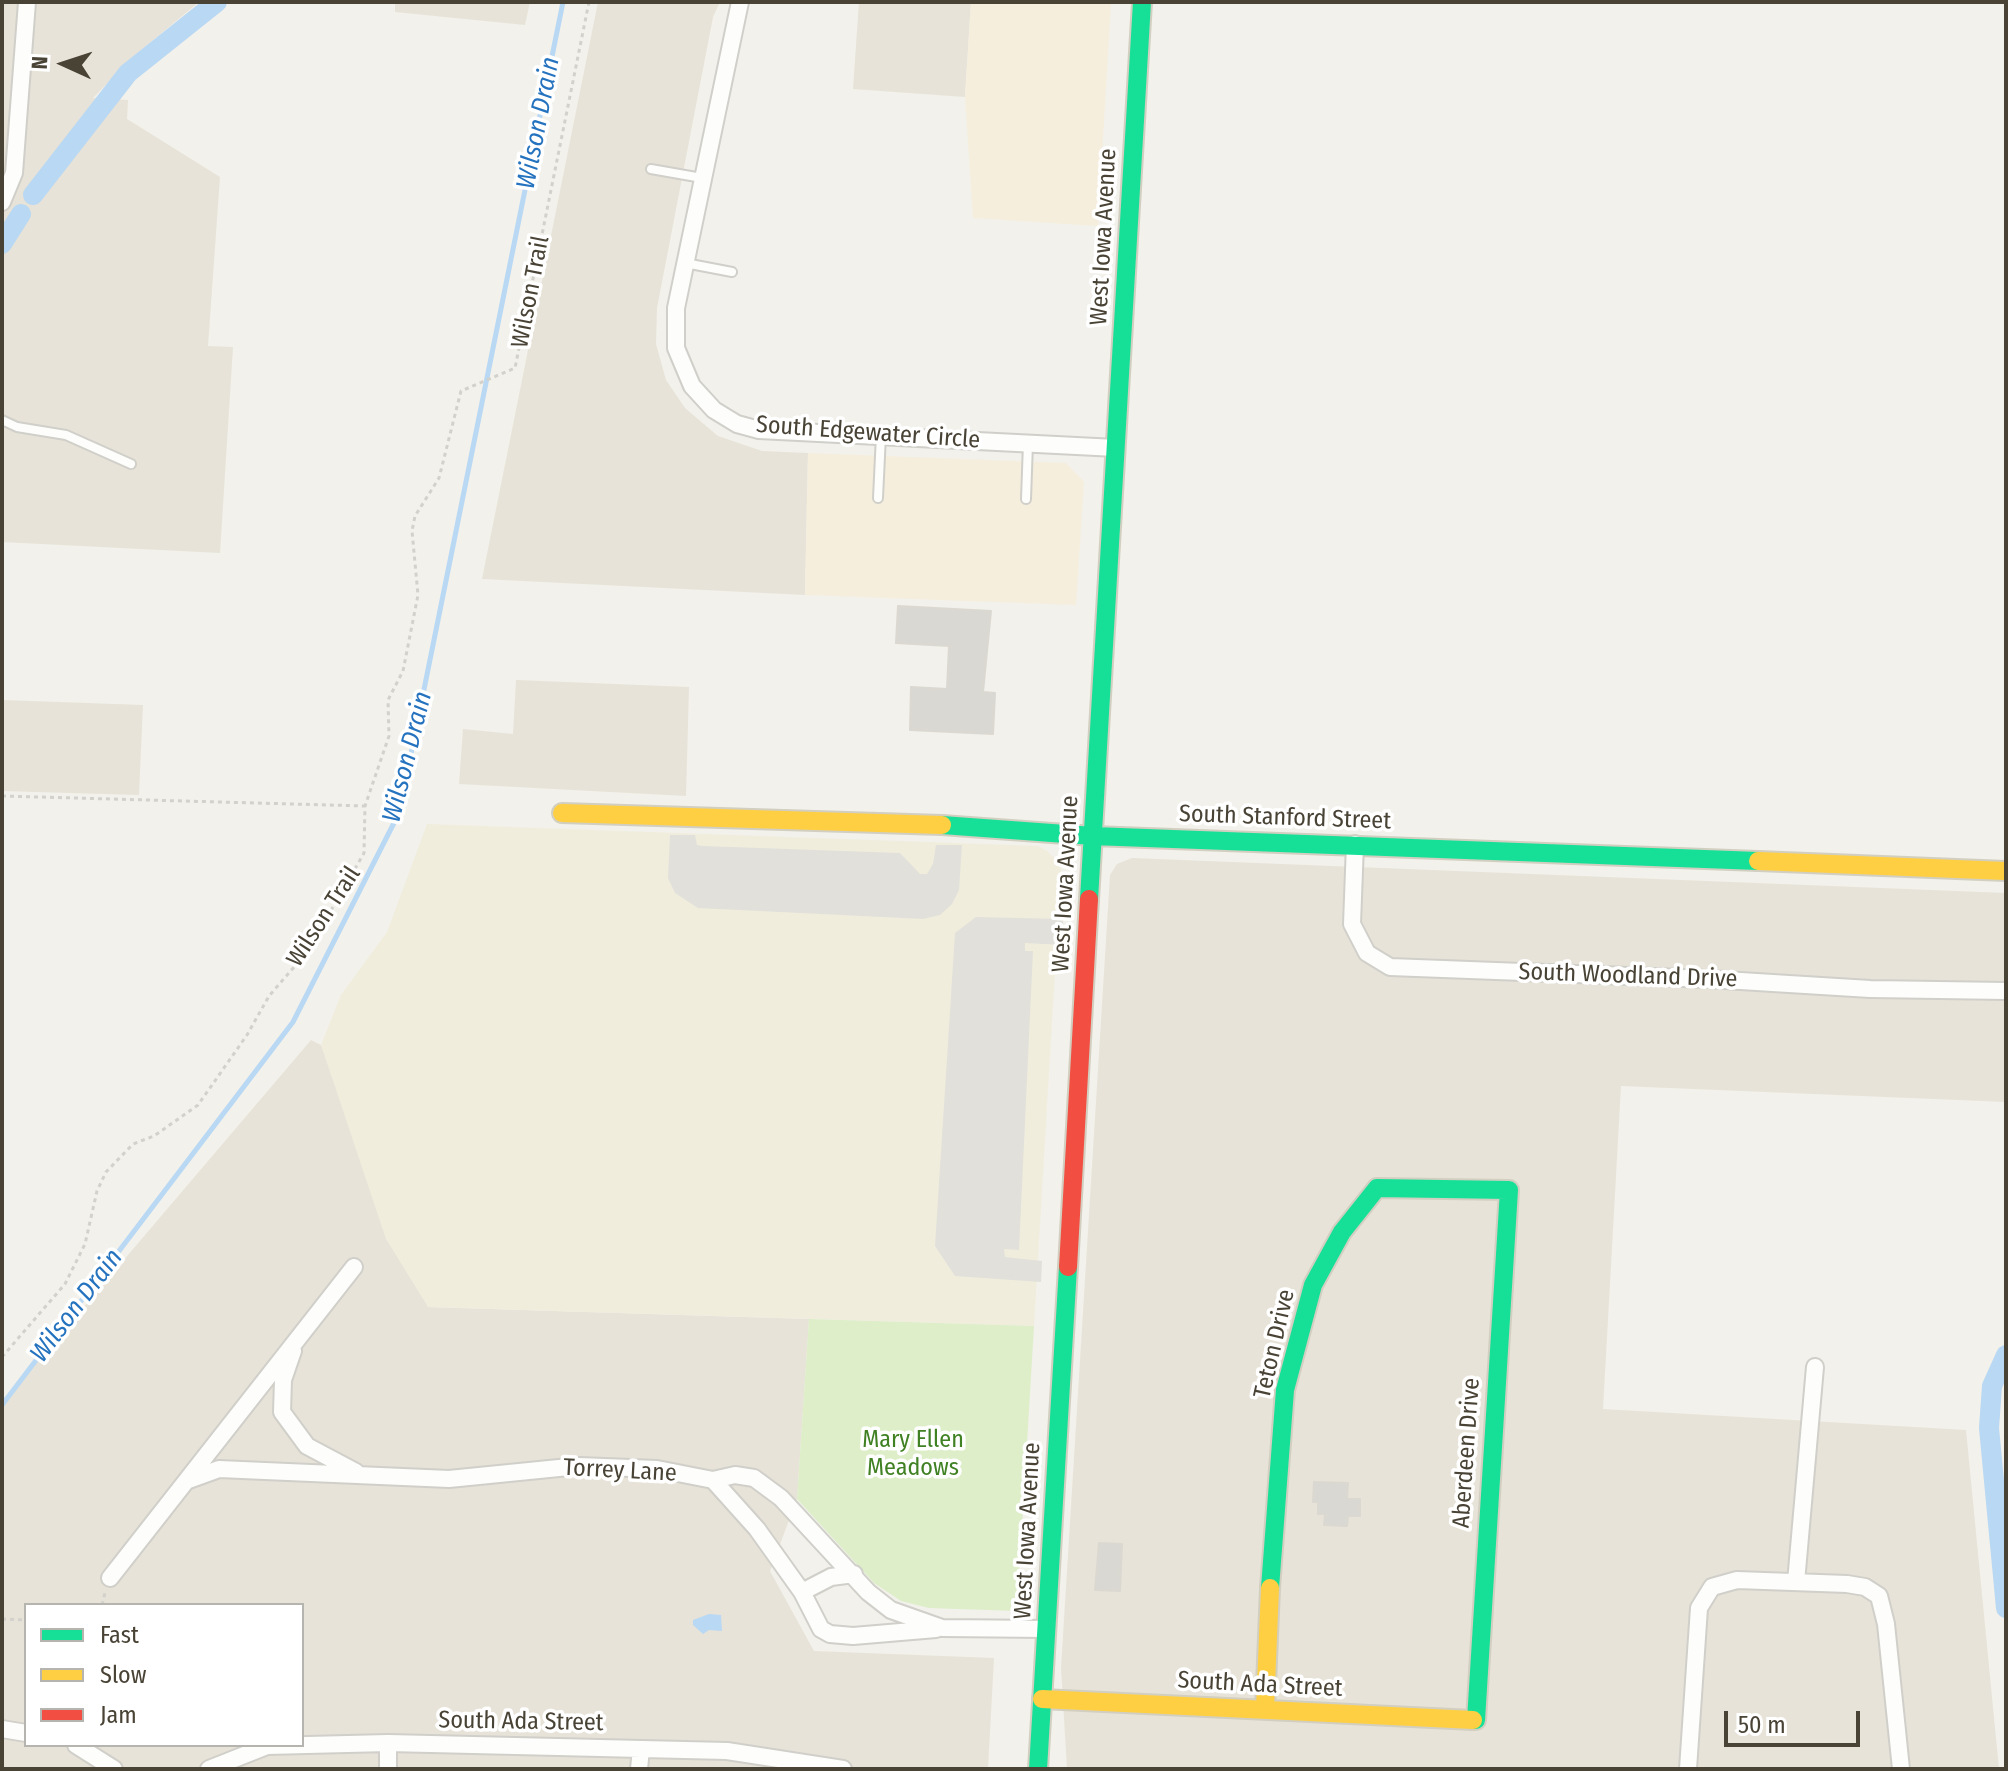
<!DOCTYPE html>
<html>
<head>
<meta charset="utf-8">
<style>
	body { margin:0 }
	#map { position:relative; width:2008px; height:1771px; overflow:hidden; background:#f2f1eb; font-family:"Fira Sans Condensed",sans-serif }
	canvas { display:block }
	.frame { position:absolute; inset:0; border:4px solid #494336; pointer-events:none }
	.legend { position:absolute; left:24px; top:1603px; width:280px; height:144px; box-sizing:border-box; background:#fff; border:2px solid #b6b4af; margin:0; padding:10px 14px; list-style:none; font-size:24px; color:#494336 }
	.legend li { display:flex; align-items:center; gap:16px; height:40px }
	.legend b { width:40px; border:2px solid #b6b4af }
	.north { position:absolute; left:24px; top:24px; width:80px; height:80px; -webkit-text-stroke:6px #fff; paint-order:stroke; rotate:273deg; font-size:22px; font-weight:700; line-height:32px; text-align:center; color:#494336 }
	.north::after { content:''; display:block; margin:auto; width:28px; height:36px; background:#494336; clip-path:polygon(50% 0,100% 100%,50% 72%,0 100%) }
	.scale { position:absolute; left:1724px; top:1711px; width:136px; height:36px; box-sizing:border-box; border:4px solid #494336; border-top:0; padding-left:10px; font-size:24px; line-height:28px; white-space:nowrap; color:#494336; -webkit-text-stroke:6px #fff; paint-order:stroke }
</style>
</head>
<body>
<div id="map">
<canvas width="2008" height="1771"></canvas>
<div class="frame"></div>
<ul class="legend">
<li><b style="height:10px;background:#16e098"></b>Fast</li>
<li><b style="height:10px;background:#ffcf43"></b>Slow</li>
<li><b style="height:10px;background:#f24e42"></b>Jam</li>
</ul>
<div class="north">N</div>
<div class="scale">50 m</div>
</div>
<script>
const context = document.querySelector('canvas').getContext('2d');
context.lineJoin = 'round';
function fill(path, color) { context.fillStyle = color; context.fill(path, 'evenodd'); }
const poly = rows => new Path2D(rows.map(r => 'M' + r).join(''));
function strokePath(path, color, width, dash) { context.strokeStyle = color; context.lineWidth = width; context.lineCap = dash ? 'butt' : 'round'; context.setLineDash(dash || []); context.stroke(path); }
function drawText(font, color, halo, rows, align = 'center') {
  context.font = font + ' "Fira Sans Condensed",sans-serif'; context.lineWidth = 7; context.setLineDash([]); context.textBaseline = 'middle'; context.strokeStyle = halo; context.fillStyle = color; for (const [text, x, y, turn = 0] of rows) {
    context.save(); context.translate(x, y); context.rotate((+turn || 0) * Math.PI / 180); context.textAlign = isNaN(turn) ? turn : align; if (halo) context.strokeText(text, 0, 0); context.fillText(text, 0, 0); context.restore();
  }
}
fill(poly([
	[2,2,199,2,134,56,93,98,128,100,127,119,220,177,208,346,233,347,220,553,2,542],
	[395,2,530,2,525,25,395,12],
	[598,2,720,2,713,17,657,308,656,344,666,380,685,408,718,436,762,451,808,453,805,595,482,579],
	[859,2,971,2,965,97,853,89],
	[516,680,689,687,686,796,459,784,463,729,513,734],
	[2,700,143,705,139,795,2,791],
	[1132,858,2006,893,2006,1102,1621,1086,1603,1409,1966,1430,1999,1769,1067,1769,1061,1668,1110,875,1117,864],
	[311,1040,321,1045,428,1307,809,1319,797,1499,770,1571,814,1651,994,1658,988,1769,2,1769,2,1403],
	[26,1605,302,1605,302,1745,26,1745]
]), '#e7e3d8');
fill(poly([
	[971,2,1111,2,1098,226,973,218,965,97],
	[808,453,1066,463,1084,482,1076,605,805,595]
]), '#f5eedd');
fill(poly([
	[427,824,1038,846,1047,851,1059,863,1061,870,1034,1326,428,1307,386,1239,321,1045,341,995,387,932]
]), '#f0eddd');
fill(poly([
	[809,1319,1034,1326,1017,1611,929,1608,901,1601,874,1583,797,1499]
]), '#ddeec9');
fill(poly([
	[670,835,695,835,697,845,703,846,900,853,920,874,927,874,933,864,936,845,962,845,959,890,952,904,940,915,923,919,698,908,675,893,668,878],
	[976,917,1063,919,1064,945,1025,943,1025,951,1033,951,1019,1250,1004,1249,1005,1257,1042,1261,1041,1282,955,1276,935,1246,955,933]
]), '#e1e0da');
fill(poly([
	[709,1614,721,1615,722,1631,709,1630,703,1634,693,1625,693,1620]
]), '#b9d8f3');
strokePath(poly([
	[2,1405,293,1022,399,813,563,2]
]), '#b9d8f3', 5);
strokePath(poly([
	[33,195,128,73,217,2],
	[2,244,21,214],
	[2006,1355,1992,1386,1989,1428,2006,1608]
]), '#b9d8f3', 20);
const building = poly([
	[898,606,991,611,983,692,995,693,993,734,910,730,911,687,947,689,949,646,896,643,898,606],
	[1314,1482,1348,1483,1347,1499,1360,1499,1360,1516,1348,1516,1347,1526,1324,1525,1325,1514,1318,1514,1318,1502,1313,1502,1314,1482],
	[1099,1543,1122,1544,1120,1591,1095,1590,1099,1543]
]);
fill(building, '#dad8d2');
strokePath(building, '#dad8d1', 2);
const lane = poly([
	[651,169,702,178],
	[685,263,732,272],
	[2,420,17,427,66,435,131,464],
	[878,498,881,435],
	[1026,499,1028,443]
]);
const street = poly([
	[740,2,676,308,676,348,692,386,714,410,737,424,759,430,1116,448],
	[2,202,14,173,27,2],
	[1355,844,1352,924,1367,953,1390,967,1708,979,1870,989,2006,991],
	[293,1351,283,1380,282,1412,307,1446,356,1472],
	[713,1480,757,1529,802,1592,821,1629,830,1634,853,1636,936,1629],
	[186,1481,219,1469,449,1479,579,1466,657,1469,713,1480,735,1475,754,1478,781,1498,868,1592,891,1610,942,1628,1047,1629],
	[110,1578,354,1267],
	[1796,1582,1815,1367],
	[802,1592,831,1577,854,1574],
	[2,1729,26,1733],
	[76,1745,114,1769],
	[209,1769,267,1746,388,1743,727,1751,843,1769],
	[388,1769,388,1743],
	[639,1769,641,1749],
	[1688,1769,1699,1608,1712,1587,1737,1580,1847,1584,1865,1587,1879,1596,1886,1624,1901,1769]
]);
const fast = poly([
	[942,825,1093,836,1758,861],
	[1089,899,1142,2],
	[1270,1588,1285,1390,1313,1285,1342,1232,1377,1188,1509,1190,1476,1720,1473,1720],
	[1038,1769,1068,1267]
]);
const slow = poly([
	[562,813,942,825],
	[1758,861,2006,871],
	[1042,1699,1473,1720],
	[1265,1709,1270,1588]
]);
const jam = poly([
	[1068,1267,1089,899]
]);
strokePath(lane, '#d0cfc9', 12);
strokePath(street, '#d0cfc9', 20);
strokePath(fast, '#d2cfc1', 22);
strokePath(slow, '#d2cfc1', 22);
strokePath(jam, '#d2cfc1', 22);
strokePath(poly([
	[2,796,365,806],
	[2,1357,65,1284,85,1244,97,1191,106,1172,133,1144,154,1136,198,1105,247,1035,269,996,307,952,364,853,365,806,389,736,388,700,403,671,418,595,412,531,415,516,439,478,461,391,515,368,589,2],
	[102,1605,105,1593],
	[2,1619,26,1620]
]), '#d2d1cb', 3, [4, 4]);
strokePath(lane, '#fdfdfc', 8);
strokePath(street, '#fdfdfc', 16);
strokePath(fast, '#16e098', 18);
strokePath(slow, '#ffcf43', 18);
strokePath(jam, '#f24e42', 18);
drawText('24px', '#494336', '#fff', [
	["West Iowa Avenue",1104,237,-87],
	["Wilson Trail",531,292,-79],
	["South Edgewater Circle",868,433,4],
	["South Stanford Street",1285,818,2],
	["West Iowa Avenue",1066,884,-87],
	["Wilson Trail",324,917,-57],
	["South Woodland Drive",1628,976,2],
	["Teton Drive",1275,1344,-77],
	["Aberdeen Drive",1467,1453,-86],
	["Torrey Lane",620,1471,3],
	["West Iowa Avenue",1028,1531,-87],
	["South Ada Street",1260,1685,3],
	["South Ada Street",521,1722,1]
]);
drawText('24px', '#408124', '#fff', [
	["Mary Ellen",913,1440],
	["Meadows",913,1468]
]);
drawText('italic 26px', '#2573bf', '#fff', [
	["Wilson Drain",539,123,-79],
	["Wilson Drain",408,757,-76],
	["Wilson Drain",77,1306,-53]
]);
</script>
</body>
</html>
